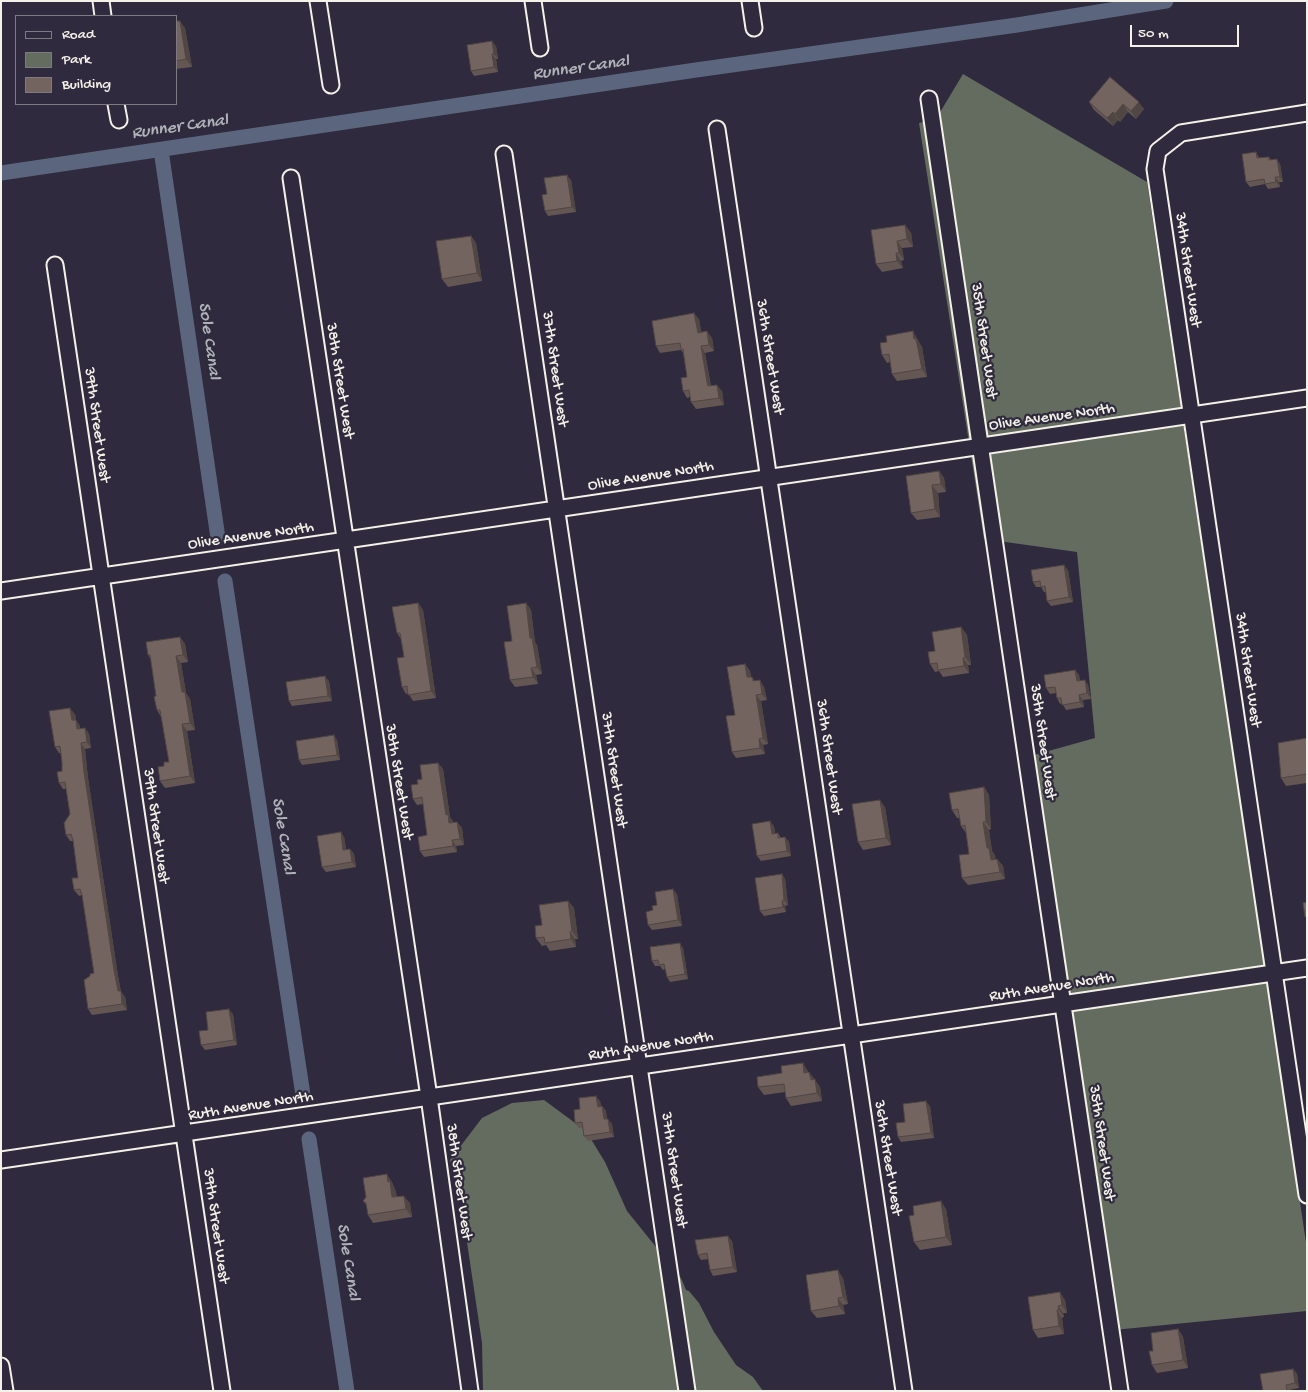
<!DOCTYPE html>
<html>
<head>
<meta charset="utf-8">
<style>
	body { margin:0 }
	#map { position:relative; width:1308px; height:1392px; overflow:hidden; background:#2f2a3d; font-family:"Gochi Hand",sans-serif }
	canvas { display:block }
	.frame { position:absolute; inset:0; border:2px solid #f4f1e8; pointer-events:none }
	.legend { position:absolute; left:15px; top:15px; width:162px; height:90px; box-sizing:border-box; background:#2f2a3d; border:1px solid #7e7a81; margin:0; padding:6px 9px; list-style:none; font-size:15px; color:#f4f1e8 }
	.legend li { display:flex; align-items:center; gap:10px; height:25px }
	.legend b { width:25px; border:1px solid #7e7a81 }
	.scale { position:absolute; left:1130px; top:25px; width:109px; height:22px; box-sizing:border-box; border:2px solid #f4f1e8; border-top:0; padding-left:6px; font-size:15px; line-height:18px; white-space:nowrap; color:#f4f1e8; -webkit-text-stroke:4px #2f2a3d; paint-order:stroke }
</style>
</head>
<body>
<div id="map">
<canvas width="1308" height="1392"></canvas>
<div class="frame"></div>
<ul class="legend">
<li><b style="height:6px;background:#2f2a3d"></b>Road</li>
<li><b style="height:14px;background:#646c60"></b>Park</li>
<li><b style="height:14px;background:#736460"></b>Building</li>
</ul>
<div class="scale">50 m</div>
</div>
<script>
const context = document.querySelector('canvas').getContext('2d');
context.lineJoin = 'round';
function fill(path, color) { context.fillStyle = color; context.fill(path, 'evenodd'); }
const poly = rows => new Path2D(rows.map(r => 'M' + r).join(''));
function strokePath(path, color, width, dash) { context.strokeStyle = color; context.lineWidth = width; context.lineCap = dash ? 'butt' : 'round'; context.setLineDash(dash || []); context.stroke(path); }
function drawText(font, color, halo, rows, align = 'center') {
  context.font = font + ' "Gochi Hand",sans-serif'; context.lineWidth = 4.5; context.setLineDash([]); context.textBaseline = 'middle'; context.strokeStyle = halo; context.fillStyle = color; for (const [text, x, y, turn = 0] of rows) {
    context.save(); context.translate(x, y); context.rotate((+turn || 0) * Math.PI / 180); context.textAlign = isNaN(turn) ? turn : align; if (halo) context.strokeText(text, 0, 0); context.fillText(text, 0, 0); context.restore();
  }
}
fill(poly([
	[963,74,1147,182,1307,1249,1307,1311,1114,1330,1020,759,1095,738,1077,552,984,539,919,123,936,119],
	[544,1100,586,1131,605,1162,627,1211,681,1278,686,1290,689,1291,699,1303,714,1332,736,1365,753,1377,763,1391,483,1391,482,1343,461,1202,450,1160,482,1118,512,1103]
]), '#646c60');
strokePath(poly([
	[161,150,218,538],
	[1,173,696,70,1017,25,1166,1],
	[225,581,303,1095],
	[309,1139,347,1391]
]), '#5b667e', 15);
const street = poly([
	[101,1,103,16],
	[318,1,331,85],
	[533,1,540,48],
	[750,1,754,28],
	[929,99,1120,1391],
	[116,104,119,120],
	[1307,113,1181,133,1158,151,1155,169,1307,1195],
	[717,129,904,1391],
	[504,154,687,1391],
	[291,178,429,1097,470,1391],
	[55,265,222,1391],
	[1,591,1307,398],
	[1,1160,1307,968],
	[1,1366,5,1391]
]);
strokePath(street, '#f4f1e8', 19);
strokePath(street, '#2f2a3d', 15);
fill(poly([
	[176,21,185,28,192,67,176,69],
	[496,46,498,59,496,59,498,72,474,76,471,71],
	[1110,77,1144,109,1136,119,1128,112,1120,122,1118,120,1113,126,1094,110,1089,102],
	[1256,152,1259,158,1269,157,1271,160,1280,164,1283,182,1279,182,1280,187,1268,189,1265,184,1250,187,1246,182],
	[571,180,576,212,548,216,545,211,547,194],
	[905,225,911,233,913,247,902,248,904,260,901,261,903,268,882,272,876,264],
	[471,236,476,243,482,281,448,287,442,279],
	[699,319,701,332,712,338,714,351,705,353,711,386,722,391,724,405,696,409,691,402,690,397,687,398,683,391,687,377,683,353,681,350,660,353,656,346],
	[918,339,918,342,922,347,927,377,897,381,892,374,890,362,887,363,882,355],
	[939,471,944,478,946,492,938,493,940,517,917,520,911,513],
	[1068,570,1073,602,1051,606,1047,601,1046,592,1044,592,1041,587,1036,587,1033,582],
	[418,603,423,610,436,698,413,701,408,693,406,694,402,687,404,657,401,639,397,633],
	[526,603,531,610,535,642,537,645,542,674,536,675,538,684,515,687,510,680,512,641],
	[961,627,967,635,971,665,968,665,969,673,943,677,939,671,935,672,930,664,935,651],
	[180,637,185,644,188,662,181,663,186,693,190,699,195,730,187,731,195,783,165,788,160,781,164,766,169,762,161,717,157,710,156,696,151,660,148,655],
	[745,664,750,671,751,677,752,677,755,681,764,687,767,700,761,701,768,744,763,745,765,754,736,758,732,752,735,715],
	[1075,670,1079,675,1080,681,1085,680,1088,685,1091,699,1083,700,1084,707,1066,710,1062,703,1060,704,1057,698,1056,693,1050,694,1046,688],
	[329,681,332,701,292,706,289,701],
	[75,714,76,720,80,726,80,729,85,728,89,734,91,748,85,749,88,778,118,976,121,992,125,997,127,1010,92,1015,88,1009,94,973,82,895,79,896,74,890,78,878,73,841,70,841,66,835,70,814,66,789,63,789,59,783,62,771,62,763,61,753,59,753,55,747],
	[1307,738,1307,783,1286,786,1281,778],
	[337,740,340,760,302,765,299,760],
	[438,763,443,769,450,817,453,822,457,822,462,828,464,845,456,846,457,852,424,857,420,851,427,835,423,804,417,805,413,799,418,784],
	[984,787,989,795,991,829,989,830,992,851,995,855,995,859,997,859,1003,866,1005,879,968,885,962,878,969,854,966,833,961,826,960,818,957,818,952,810],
	[885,807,891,845,863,850,858,842],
	[774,826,775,834,778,833,781,838,785,837,789,842,791,856,761,861,757,856],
	[344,837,346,849,350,849,354,854,356,867,326,872,322,867],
	[782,874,785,879,788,905,785,906,786,912,764,916,760,911],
	[677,894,682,926,652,930,648,925,653,910,657,905],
	[568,901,574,908,578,939,575,939,576,947,550,951,546,945,542,946,536,938,542,925],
	[683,948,688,979,670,982,667,977,665,969,663,970,660,966,655,966,652,961],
	[233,1014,237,1045,205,1050,201,1045,208,1030],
	[808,1071,808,1072,809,1072,820,1087,822,1101,791,1106,786,1098,785,1092,764,1095,758,1087,782,1073],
	[600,1101,601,1106,602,1106,606,1111,607,1119,612,1124,614,1137,588,1141,584,1136,583,1128,579,1128,575,1123,580,1109],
	[930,1106,934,1138,901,1142,898,1137],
	[392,1182,393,1185,395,1189,397,1197,410,1203,412,1217,373,1223,368,1215,367,1206,363,1201],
	[946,1209,952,1245,920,1250,914,1242],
	[732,1241,737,1272,713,1276,710,1270,708,1259,701,1260,698,1255],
	[843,1278,848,1304,843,1305,845,1314,817,1318,811,1311],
	[1028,1297,1065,1300,1067,1313,1063,1313,1064,1317,1062,1318,1064,1334,1038,1338,1033,1330],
	[1178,1329,1183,1337,1188,1368,1157,1373,1152,1365,1153,1351],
	[1293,1369,1297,1374,1299,1388,1289,1390,1263,1391]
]), '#635653');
fill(poly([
	[180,21,185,28,192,67,186,59],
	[492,41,496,46,498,59,494,54],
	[492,54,496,59,498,72,494,67],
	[1139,102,1144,109,1136,119,1131,111],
	[1123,104,1128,112,1120,122,1115,114],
	[1113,112,1118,120,1113,126,1107,118],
	[1277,159,1280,164,1283,182,1280,177],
	[567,175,571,180,576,212,572,207],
	[1275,177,1279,182,1280,187,1276,182],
	[905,225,911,233,913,247,907,239],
	[471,236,476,243,482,281,477,273],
	[897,241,902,248,904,260,899,253],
	[896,253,901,261,903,268,897,261],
	[694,313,699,319,703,340,698,333],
	[707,331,712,338,714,351,709,345],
	[913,331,922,347,927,377,922,369,914,339],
	[701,346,705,353,711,389,713,393,707,382],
	[717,385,722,391,724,405,719,398],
	[939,471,944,478,946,492,941,484],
	[932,485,938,493,940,517,935,509],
	[1064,565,1068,570,1073,602,1069,597],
	[418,603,423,610,436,698,431,691],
	[526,603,531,610,535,642,537,645,542,674,537,667,530,638],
	[961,627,967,635,971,665,965,657],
	[180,637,185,644,188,662,183,655],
	[176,656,181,663,186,693,190,699,195,730,190,723,182,692],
	[963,658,968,665,969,673,964,666],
	[745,664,750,671,752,684,747,677],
	[531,668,536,675,538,684,533,677],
	[1075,670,1079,675,1081,686,1077,681],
	[325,676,329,681,332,701,328,696],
	[760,680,764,687,767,700,762,694],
	[1085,680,1088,685,1091,699,1087,693],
	[756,695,761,701,768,744,763,738],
	[1079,695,1083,700,1084,707,1080,702],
	[70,708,75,714,77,727,72,720],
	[76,720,80,726,81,735,77,729],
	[182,724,187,731,195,783,190,776],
	[85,728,89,734,91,748,87,742],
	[334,735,337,740,340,760,337,755],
	[759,739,763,745,765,754,760,748],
	[81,743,85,749,88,778,118,976,121,992,125,997,127,1010,122,1004,118,991,114,970,84,772],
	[438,763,443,769,450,817,453,821,454,829,449,823,446,815],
	[984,787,989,795,991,829,986,822],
	[880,800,885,807,891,845,886,838],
	[770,821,774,826,776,839,772,834],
	[457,822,462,828,464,845,460,839],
	[983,822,989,830,992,851,995,855,997,867,991,860,987,848],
	[341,832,344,837,347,855,343,850],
	[785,837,789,842,791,856,787,851],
	[452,840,456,846,457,852,453,846],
	[350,849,354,854,356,867,352,862],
	[997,859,1003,866,1005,879,1000,872],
	[782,874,785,879,788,905,784,900],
	[673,889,677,894,682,926,678,920],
	[568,901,574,908,578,939,572,931],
	[782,901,785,906,786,912,783,907],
	[570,932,575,939,576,947,571,939],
	[680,943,683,948,688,979,685,974],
	[229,1009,233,1014,237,1045,234,1040],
	[803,1063,808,1071,809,1080,804,1073],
	[809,1072,820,1087,822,1101,817,1093,811,1080],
	[596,1096,600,1101,602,1112,598,1107],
	[926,1101,930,1106,934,1138,931,1133],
	[602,1106,606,1111,607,1125,604,1119],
	[608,1119,612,1124,614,1137,610,1132],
	[387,1174,392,1182,393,1185,395,1189,398,1205,392,1197,388,1182],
	[404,1196,410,1203,412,1217,406,1209],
	[941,1201,946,1209,952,1245,946,1237],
	[728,1236,732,1241,737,1272,733,1267],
	[838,1270,843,1278,848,1304,843,1297],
	[1060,1292,1065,1300,1067,1313,1062,1305],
	[838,1298,843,1305,845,1314,839,1306],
	[1058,1306,1063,1313,1064,1317,1059,1310],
	[1057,1310,1062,1318,1064,1334,1059,1326],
	[1178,1329,1183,1337,1188,1368,1183,1360],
	[1293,1369,1297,1374,1299,1388,1295,1383]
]), '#504643');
const building = poly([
	[176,21,180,21,186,59,176,61,176,21],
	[492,41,494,54,492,54,494,67,471,71,467,45,492,41],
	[1110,77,1139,102,1131,111,1123,104,1115,114,1113,112,1107,118,1089,102,1110,77],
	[1256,152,1257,158,1269,157,1269,160,1277,159,1280,177,1275,177,1276,182,1265,184,1264,179,1246,182,1242,154,1256,152],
	[567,175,572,207,545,211,542,195,547,194,544,178,567,175],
	[905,225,907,239,897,241,899,253,896,253,897,261,876,264,871,230,905,225],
	[471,236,477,273,442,279,436,241,471,236],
	[694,313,698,333,707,331,709,345,701,346,707,382,708,386,717,385,719,398,691,402,689,390,683,391,681,378,687,377,683,349,681,349,680,343,656,346,652,321,694,313],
	[913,331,914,339,916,339,922,369,892,374,889,354,882,355,880,343,887,342,886,336,913,331],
	[939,471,941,484,932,485,935,509,911,513,906,476,939,471],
	[1064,565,1069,597,1047,601,1045,586,1041,587,1040,581,1033,582,1031,570,1064,565],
	[418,603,431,691,408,695,407,686,402,687,397,658,404,657,400,633,397,633,392,607,418,603],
	[526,603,530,638,532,638,537,667,531,668,533,677,510,680,504,642,512,641,507,606,526,603],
	[961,627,965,657,963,658,964,666,938,670,937,663,930,664,928,652,935,651,932,632,961,627],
	[180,637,183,655,176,656,182,692,185,692,190,723,182,724,190,776,160,781,158,767,164,766,164,762,169,762,160,710,157,710,154,697,156,696,150,655,148,655,146,642,180,637],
	[745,664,747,677,752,677,753,681,760,680,762,694,756,695,763,738,759,739,760,748,732,752,726,716,735,715,727,667,745,664],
	[1075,670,1077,681,1085,680,1087,693,1079,695,1080,702,1062,705,1061,698,1057,698,1055,687,1046,688,1044,675,1075,670],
	[325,676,328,696,289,701,286,682,325,676],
	[70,708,72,720,76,720,77,729,85,728,87,742,81,743,84,772,114,970,118,991,121,991,122,1004,88,1009,84,980,90,976,90,974,94,973,82,895,80,889,74,890,72,878,78,878,73,840,71,834,66,835,64,823,70,814,65,782,59,783,57,772,62,771,62,763,60,746,55,747,49,711,70,708],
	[334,735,337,755,299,760,296,741,334,735],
	[1307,738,1307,774,1281,778,1278,743,1307,738],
	[438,763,446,815,448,814,449,823,457,822,460,839,452,840,453,846,420,851,418,837,427,835,422,797,413,799,411,785,418,784,417,780,422,779,420,765,438,763],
	[984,787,986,822,983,822,987,848,989,848,991,860,997,859,1000,872,962,878,959,855,969,854,965,825,961,826,958,809,952,810,949,793,984,787],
	[880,800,886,838,858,842,852,804,880,800],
	[770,821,772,834,778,833,778,838,785,837,787,851,757,856,752,824,770,821],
	[341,832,343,850,350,849,352,862,322,867,317,836,341,832],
	[782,874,784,900,782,901,783,907,760,911,755,878,782,874],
	[673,889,678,920,648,925,646,912,653,910,652,906,657,905,655,892,673,889],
	[568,901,572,931,570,932,571,939,545,943,544,937,536,938,535,926,542,925,539,905,568,901],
	[1307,902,1307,917,1305,917,1303,903,1307,902],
	[680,943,685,974,667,977,664,964,659,965,658,960,652,961,650,947,680,943],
	[229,1009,234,1040,201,1045,199,1031,208,1030,206,1012,229,1009],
	[803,1063,804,1073,809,1072,811,1080,815,1079,817,1093,786,1098,784,1084,758,1087,757,1077,782,1073,781,1066,803,1063],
	[596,1096,598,1107,602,1106,604,1119,608,1119,610,1132,584,1136,582,1122,575,1123,574,1110,580,1109,579,1098,596,1096],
	[926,1101,931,1133,898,1137,896,1123,905,1122,903,1104,926,1101],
	[387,1174,388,1182,390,1181,392,1197,404,1196,406,1209,368,1215,366,1203,363,1201,366,1197,363,1178,387,1174],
	[941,1201,946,1237,914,1242,909,1216,914,1215,913,1206,941,1201],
	[728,1236,733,1267,710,1270,707,1253,698,1255,695,1240,728,1236],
	[838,1270,843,1297,838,1298,839,1306,811,1311,806,1275,838,1270],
	[1060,1292,1062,1305,1058,1306,1059,1310,1057,1310,1059,1326,1033,1330,1028,1297,1060,1292],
	[1178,1329,1183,1360,1152,1365,1149,1351,1153,1351,1151,1333,1178,1329],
	[1293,1369,1295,1383,1286,1385,1287,1391,1263,1391,1260,1374,1293,1369]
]);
fill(building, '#736460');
strokePath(building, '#504643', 1);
drawText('16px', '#f4f1e8', '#2f2a3d', [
	["34th Street West",1187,270,82],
	["35th Street West",983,341,82],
	["36th Street West",769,357,81],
	["37th Street West",554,369,82],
	["38th Street West",339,381,81],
	["Olive Avenue North",1052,418,-8],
	["39th Street West",96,425,82],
	["Olive Avenue North",651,477,-9],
	["Olive Avenue North",251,537,-8],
	["34th Street West",1247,670,82],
	["35th Street West",1042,742,82],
	["36th Street West",828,757,82],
	["37th Street West",613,770,82],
	["38th Street West",398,782,81],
	["39th Street West",155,826,82],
	["Ruth Avenue North",1052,988,-9],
	["Ruth Avenue North",651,1047,-9],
	["Ruth Avenue North",251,1107,-9],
	["35th Street West",1101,1143,82],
	["36th Street West",887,1158,81],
	["37th Street West",673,1170,82],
	["38th Street West",458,1182,82],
	["39th Street West",215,1226,82]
]);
drawText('italic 18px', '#afb2b8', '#2f2a3d', [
	["Runner Canal",581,69,-8],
	["Runner Canal",180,128,-8],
	["Sole Canal",208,341,82],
	["Sole Canal",282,836,81],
	["Sole Canal",347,1262,81]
]);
</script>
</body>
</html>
